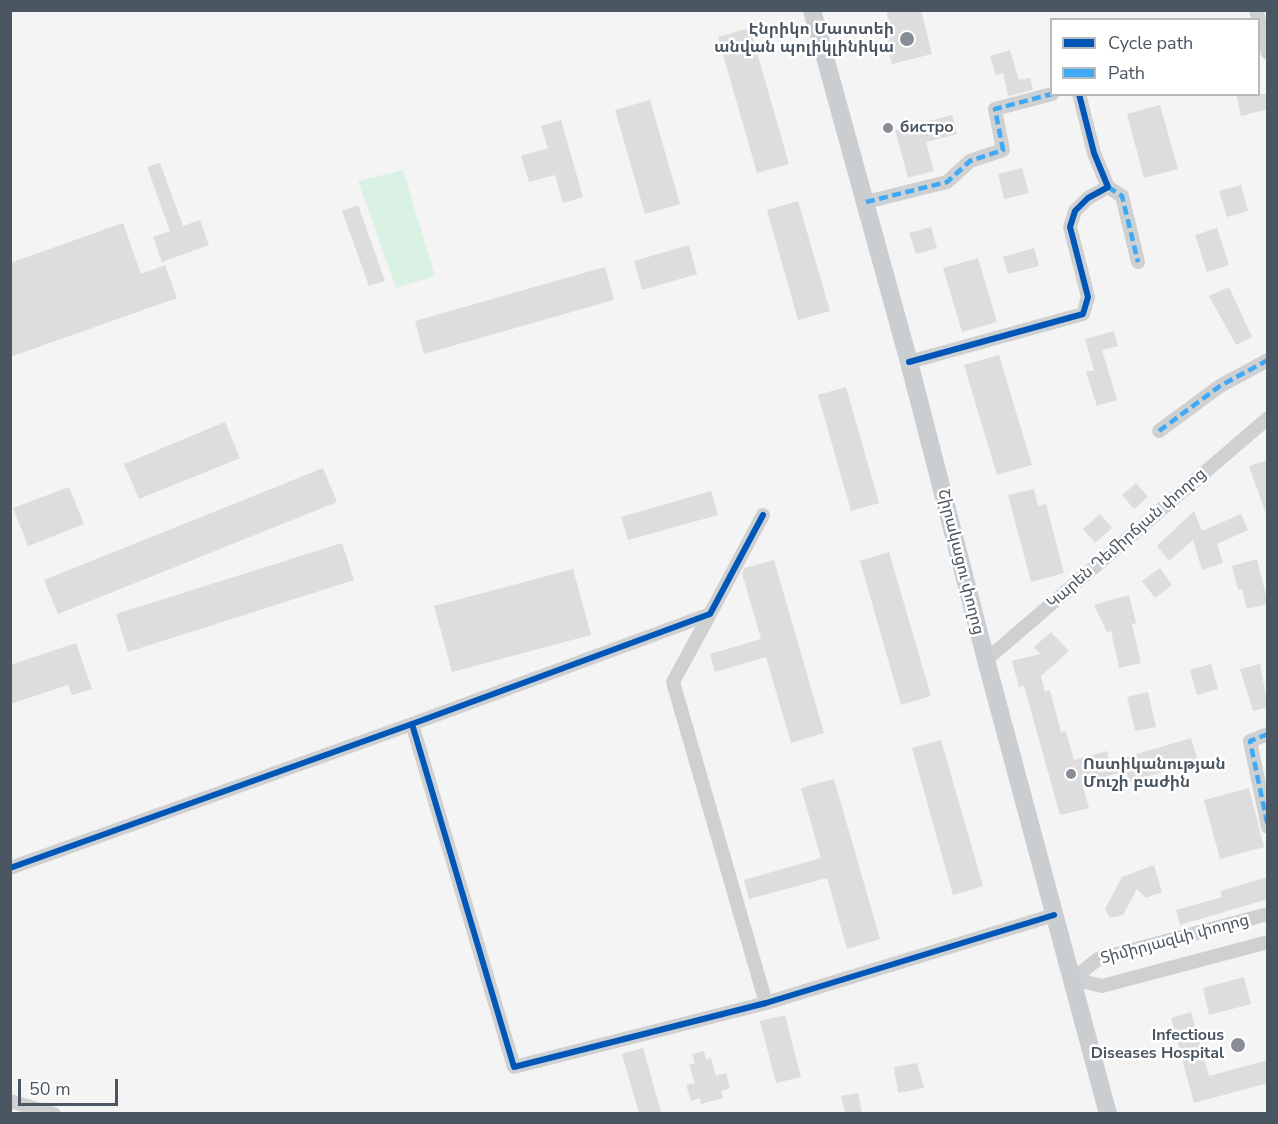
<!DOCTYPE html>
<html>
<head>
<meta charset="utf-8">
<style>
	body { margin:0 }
	#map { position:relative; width:1278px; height:1124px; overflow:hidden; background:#f4f4f4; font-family:"Nunito Sans",sans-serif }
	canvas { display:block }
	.frame { position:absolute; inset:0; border:12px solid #4a5661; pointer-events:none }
	.legend { position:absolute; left:1050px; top:18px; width:210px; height:78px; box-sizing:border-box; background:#fff; border:2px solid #b7bbc0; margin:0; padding:8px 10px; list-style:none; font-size:18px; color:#4a5661 }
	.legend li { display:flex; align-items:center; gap:12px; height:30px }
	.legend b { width:30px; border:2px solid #b7bbc0 }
	.scale { position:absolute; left:18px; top:1079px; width:100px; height:27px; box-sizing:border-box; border:3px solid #4a5661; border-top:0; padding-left:8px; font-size:18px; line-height:21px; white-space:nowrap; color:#4a5661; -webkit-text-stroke:4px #fff; paint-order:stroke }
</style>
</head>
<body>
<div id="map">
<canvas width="1278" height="1124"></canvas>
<div class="frame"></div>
<ul class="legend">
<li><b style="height:8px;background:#0057b8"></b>Cycle path</li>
<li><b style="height:8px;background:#3fa9f5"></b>Path</li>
</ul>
<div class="scale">50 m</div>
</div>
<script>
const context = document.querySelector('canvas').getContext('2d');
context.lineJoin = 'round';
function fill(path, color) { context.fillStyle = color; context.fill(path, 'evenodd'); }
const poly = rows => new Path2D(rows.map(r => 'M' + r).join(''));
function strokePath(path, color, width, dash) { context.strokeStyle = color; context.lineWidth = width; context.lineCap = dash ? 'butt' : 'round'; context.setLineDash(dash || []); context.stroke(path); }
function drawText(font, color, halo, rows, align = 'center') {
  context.font = font + ' "Nunito Sans","Noto Sans Armenian",sans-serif'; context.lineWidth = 5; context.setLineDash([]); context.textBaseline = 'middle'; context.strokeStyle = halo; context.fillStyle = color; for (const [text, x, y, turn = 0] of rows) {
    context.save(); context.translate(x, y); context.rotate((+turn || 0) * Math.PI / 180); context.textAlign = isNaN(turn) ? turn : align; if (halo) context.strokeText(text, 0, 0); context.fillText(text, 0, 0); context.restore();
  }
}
fill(poly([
	[403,170,435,276,396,288,358,181]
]), '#d9f2e3');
fill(poly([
	[886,10,921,10,932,54,892,64,882,24,889,23],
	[750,28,789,164,757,173,718,37],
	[1010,50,1019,80,1030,78,1033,90,1008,96,1003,73,996,75,990,56],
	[1236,94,1268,94,1268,109,1241,116],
	[650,100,680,204,645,214,615,110],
	[1160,105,1178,169,1144,178,1127,114],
	[952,115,957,134,926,142,934,171,908,178,895,130],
	[561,120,583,197,563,203,555,175,529,182,521,156,548,148,541,126],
	[160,163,183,226,200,220,209,245,162,262,153,237,170,231,147,167],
	[1022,168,1029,193,1004,199,998,174],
	[1241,185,1248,211,1227,217,1219,191],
	[798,201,830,311,798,320,767,210],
	[358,205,385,281,369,286,342,211],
	[123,223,141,274,165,265,177,298,10,357,10,263],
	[931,227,937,248,916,254,909,233],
	[1217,228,1229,265,1207,272,1195,235],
	[689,245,697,274,642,290,634,261],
	[1034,248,1039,266,1008,274,1003,257],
	[978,258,997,322,962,332,943,268],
	[605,267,614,300,424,354,415,321],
	[1229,287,1252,337,1236,345,1209,296],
	[1114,331,1118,346,1102,350,1117,400,1097,406,1086,372,1094,370,1085,339],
	[999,355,1032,465,997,475,964,365],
	[846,387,879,503,851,511,818,395],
	[225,422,240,458,139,499,124,464],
	[1268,460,1268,514,1266,514,1249,466],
	[323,468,337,502,58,614,44,580],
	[1136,483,1148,497,1134,509,1122,495],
	[69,487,84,524,28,546,13,508],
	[1034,489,1038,506,1046,504,1064,573,1031,582,1008,495],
	[711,491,718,515,628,540,621,517],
	[1194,511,1202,531,1241,514,1248,530,1217,544,1223,563,1202,570,1193,540,1169,561,1157,546],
	[1100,514,1112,528,1095,543,1083,529],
	[342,543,354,580,128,652,116,614],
	[889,552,931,696,901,705,860,561],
	[1257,559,1268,604,1247,609,1242,589,1238,590,1232,566],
	[774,560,824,733,791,743,766,657,715,672,710,654,761,639,742,573,745,568],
	[1160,568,1172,585,1155,598,1142,581],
	[573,569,591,635,452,672,434,606],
	[1129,595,1136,623,1132,624,1141,663,1119,668,1111,631,1107,632,1094,605],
	[1051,632,1069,651,1041,676,1045,692,1050,690,1061,732,1066,731,1074,760,1107,751,1110,762,1191,738,1198,761,1129,782,1126,771,1082,783,1089,808,1060,815,1024,686,1019,687,1012,661,1040,654,1034,647],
	[76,643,92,689,72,695,68,685,10,704,10,665],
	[1211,664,1218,689,1197,695,1190,670],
	[1260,664,1268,707,1253,711,1240,669],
	[1148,692,1156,727,1135,731,1127,697],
	[941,740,983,886,953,895,912,748],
	[834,779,880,939,847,949,827,878,749,899,744,880,821,858,801,788],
	[1249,788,1264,847,1220,859,1204,800],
	[1154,865,1162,892,1146,898,1137,889,1123,915,1110,918,1105,909,1122,877],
	[1268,877,1268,899,1180,925,1176,910,1222,897,1220,891],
	[1244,977,1251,1004,1209,1015,1203,988],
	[1191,1012,1209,1076,1268,1060,1268,1083,1194,1103,1171,1018],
	[785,1015,801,1077,776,1083,760,1021],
	[643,1048,661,1112,655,1113,639,1113,622,1054],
	[704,1051,706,1060,711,1058,716,1076,726,1073,730,1088,721,1091,723,1098,701,1104,700,1098,691,1101,686,1085,695,1083,689,1065,695,1063,692,1054],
	[917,1063,924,1088,898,1093,894,1067],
	[858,1093,862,1113,845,1113,841,1096]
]), '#ddddde');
strokePath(poly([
	[1256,10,1268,53],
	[1108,187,1122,196,1138,262],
	[866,202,947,182,970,161,1003,150,995,109,1052,94],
	[909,362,1083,314,1088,297,1070,227,1075,211,1088,198,1108,187,1094,153,1079,94],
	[1159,431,1220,386,1268,360],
	[710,614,673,682,766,1003],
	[986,660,1268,418],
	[412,724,514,1067,766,1003,1054,915],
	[1268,734,1250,741,1268,827],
	[10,868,412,724,710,614,763,515],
	[1073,979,1098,959,1268,914],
	[1073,979,1102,986,1268,942],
	[10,1101,54,1114]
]), '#ced0d2', 14);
strokePath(poly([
	[812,10,909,362,986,660,1108,1114]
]), '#caced1', 18);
strokePath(poly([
	[1108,187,1122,196,1138,262],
	[866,202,947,182,970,161,1003,150,995,109,1052,94],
	[1159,431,1220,386,1268,360],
	[1268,734,1250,741,1268,827]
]), '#3fa9f5', 4.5, [9, 4.5]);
strokePath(poly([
	[909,362,1083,314,1088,297,1070,227,1075,211,1088,198,1108,187,1094,153,1079,94],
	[412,724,514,1067,766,1003,1054,915],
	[10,868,412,724,710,614,763,515]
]), '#0057b8', 6);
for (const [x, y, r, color] of [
	[907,39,8,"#868d94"],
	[888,128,6,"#868d94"],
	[1071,774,6,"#868d94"],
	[1238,1045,8,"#868d94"]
]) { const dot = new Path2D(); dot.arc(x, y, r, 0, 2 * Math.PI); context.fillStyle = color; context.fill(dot); strokePath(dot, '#fff', 2); }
drawText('bold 16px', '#4a5661', '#fff', [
	["Էնրիկո Մատտեի",894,30],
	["անվան պոլիկլինիկա",894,48],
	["бистро",900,128,"left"],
	["Ոստիկանության",1083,765,"left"],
	["Մուշի բաժին",1083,783,"left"],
	["Infectious",1224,1036],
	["Diseases Hospital",1224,1054]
], 'right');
drawText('16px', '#4a5661', '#fff', [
	["Կարեն Դեմիրճյան փողոց",1127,539,-41],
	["Շիրակացու փողոց",960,562,76],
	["Տիմիրյազևի փողոց",1175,940,-15]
]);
</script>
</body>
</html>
